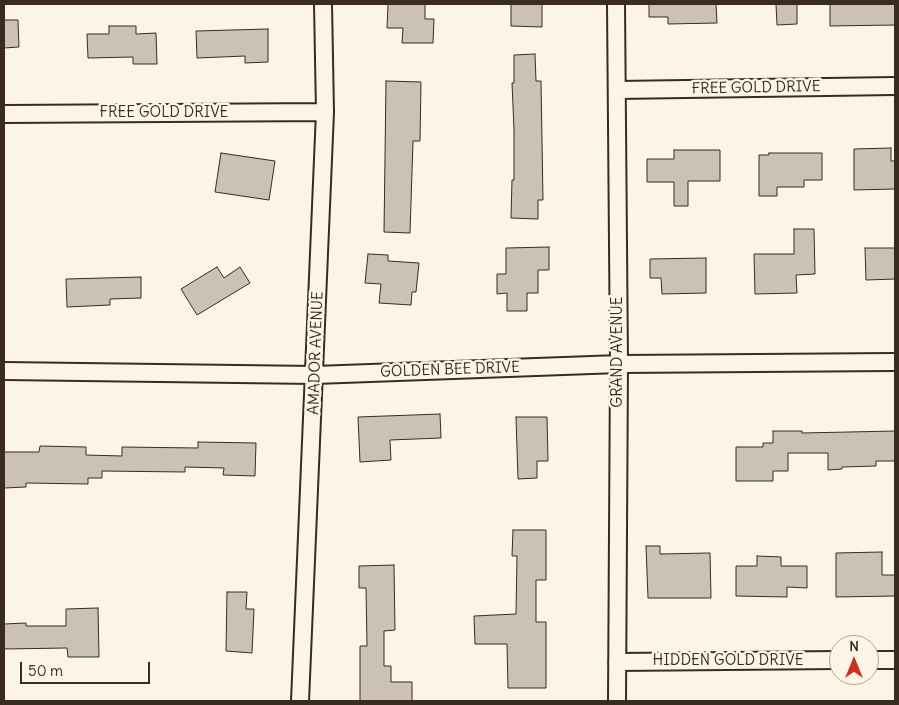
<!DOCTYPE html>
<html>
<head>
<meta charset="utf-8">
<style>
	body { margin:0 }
	#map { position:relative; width:899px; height:705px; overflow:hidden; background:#fcf5e5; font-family:Delius,sans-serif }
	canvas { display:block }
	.frame { position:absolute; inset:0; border:5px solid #3b2a1e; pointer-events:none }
	.north { position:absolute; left:829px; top:635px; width:50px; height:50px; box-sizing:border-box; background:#fcf5e5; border:1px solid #afa495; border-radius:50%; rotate:0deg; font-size:14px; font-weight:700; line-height:20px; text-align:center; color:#3b2a1e }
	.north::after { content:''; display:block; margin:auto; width:18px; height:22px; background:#c8321e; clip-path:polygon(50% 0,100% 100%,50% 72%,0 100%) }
	.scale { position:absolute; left:20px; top:662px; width:130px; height:22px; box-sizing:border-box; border:2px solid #3b2a1e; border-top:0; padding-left:6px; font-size:15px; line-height:18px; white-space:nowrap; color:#3b2a1e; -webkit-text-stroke:4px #fcf5e5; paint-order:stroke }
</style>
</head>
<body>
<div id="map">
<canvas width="899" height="705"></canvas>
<div class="frame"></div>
<div class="north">N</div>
<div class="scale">50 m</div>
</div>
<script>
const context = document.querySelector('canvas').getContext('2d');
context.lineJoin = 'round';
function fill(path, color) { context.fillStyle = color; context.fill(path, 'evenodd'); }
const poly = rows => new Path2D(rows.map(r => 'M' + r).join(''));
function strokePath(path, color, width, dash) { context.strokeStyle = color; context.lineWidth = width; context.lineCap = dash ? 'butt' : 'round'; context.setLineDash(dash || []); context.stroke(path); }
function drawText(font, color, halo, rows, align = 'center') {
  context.font = font + ' Delius,sans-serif'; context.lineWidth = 5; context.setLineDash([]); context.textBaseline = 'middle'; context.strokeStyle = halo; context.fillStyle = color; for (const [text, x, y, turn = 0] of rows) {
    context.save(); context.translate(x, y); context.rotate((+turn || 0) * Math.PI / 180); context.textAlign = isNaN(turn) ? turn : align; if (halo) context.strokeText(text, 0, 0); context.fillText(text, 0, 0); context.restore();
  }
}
const building = poly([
	[388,4,425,4,425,19,434,19,433,43,402,43,403,28,387,28,388,4],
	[511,4,542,4,542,27,511,26,511,4],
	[649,4,716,4,717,23,668,24,668,17,649,17,649,4],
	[776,4,797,4,797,24,777,25,776,4],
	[830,4,895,4,895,25,830,26,830,4],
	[4,20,18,20,19,47,4,48,4,20],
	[109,26,136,26,136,34,156,33,157,64,133,64,133,57,88,58,87,34,109,34,109,26],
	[268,29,268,62,245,63,245,56,197,58,196,31,268,29],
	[535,54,536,81,541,81,543,200,538,200,538,219,511,218,512,180,514,180,514,130,512,83,514,83,514,55,535,54],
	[386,81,421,82,420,141,413,141,410,233,384,232,386,81],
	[891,148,891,161,895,161,895,189,854,190,854,149,891,148],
	[674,150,720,150,720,181,688,181,688,206,674,206,674,182,647,182,647,159,674,159,674,150],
	[221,153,275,161,269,200,215,192,221,153],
	[769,153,822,153,822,180,804,180,804,187,777,187,777,196,759,196,759,155,769,155,769,153],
	[794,229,814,229,815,274,796,275,797,293,755,294,754,254,794,254,794,229],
	[549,247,549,270,538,270,538,293,527,293,527,311,507,311,507,293,497,294,497,274,506,274,506,248,549,247],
	[865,248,895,248,895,279,866,280,865,248],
	[368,254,388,255,388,261,419,263,416,292,412,292,411,305,379,303,381,284,365,283,368,254],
	[706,258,706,293,662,294,661,278,650,278,650,259,706,258],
	[217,267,224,278,240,267,250,283,197,315,181,289,217,267],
	[141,277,141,298,110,299,110,305,67,307,66,279,141,277],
	[440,414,441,438,390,440,391,460,360,462,358,417,440,414],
	[516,417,547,417,548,461,537,461,537,478,518,479,516,417],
	[773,431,802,431,802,433,895,431,895,461,876,461,876,466,842,467,842,469,828,470,828,453,788,453,788,471,773,471,773,481,736,481,736,447,763,447,763,443,773,443,773,431],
	[198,442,256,443,255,476,223,475,224,468,185,467,185,472,102,471,102,478,88,478,88,484,26,483,26,487,4,488,4,452,39,452,40,446,86,447,86,455,122,456,122,447,198,448,198,442],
	[513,530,546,530,546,580,536,580,536,622,546,622,546,688,508,688,507,644,475,644,474,616,516,614,517,556,512,556,513,530],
	[646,546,660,546,660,554,710,553,711,598,648,598,646,546],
	[882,552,882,575,895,575,895,596,836,597,836,553,882,552],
	[757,556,781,557,781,566,807,566,807,588,787,587,787,597,736,596,736,566,757,566,757,556],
	[394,565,395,630,384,631,384,666,391,666,391,682,412,682,412,701,360,701,360,646,367,646,366,588,359,588,359,566,394,565],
	[227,592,247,592,246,609,254,609,252,653,226,651,227,592],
	[98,608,99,657,68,657,67,648,4,649,4,624,26,623,26,626,66,626,66,609,98,608]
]);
fill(building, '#ccc2b3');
strokePath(building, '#3b2a1e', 1);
const minor = poly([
	[616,4,619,364,617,701],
	[617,90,895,86],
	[4,114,325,112],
	[4,371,315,375,619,364,895,362],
	[869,660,895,660],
	[617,662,839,660],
	[300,701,325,112,323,4]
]);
strokePath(minor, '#3b2a1e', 20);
strokePath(minor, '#fcf5e5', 16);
drawText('15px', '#3b2a1e', '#fcf5e5', [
	["FREE GOLD DRIVE",756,88,-1],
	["FREE GOLD DRIVE",164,113],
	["GRAND AVENUE",618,352,-90],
	["AMADOR AVENUE",316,353,-88],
	["GOLDEN BEE DRIVE",450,370,-2],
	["HIDDEN GOLD DRIVE",728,661]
]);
</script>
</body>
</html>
